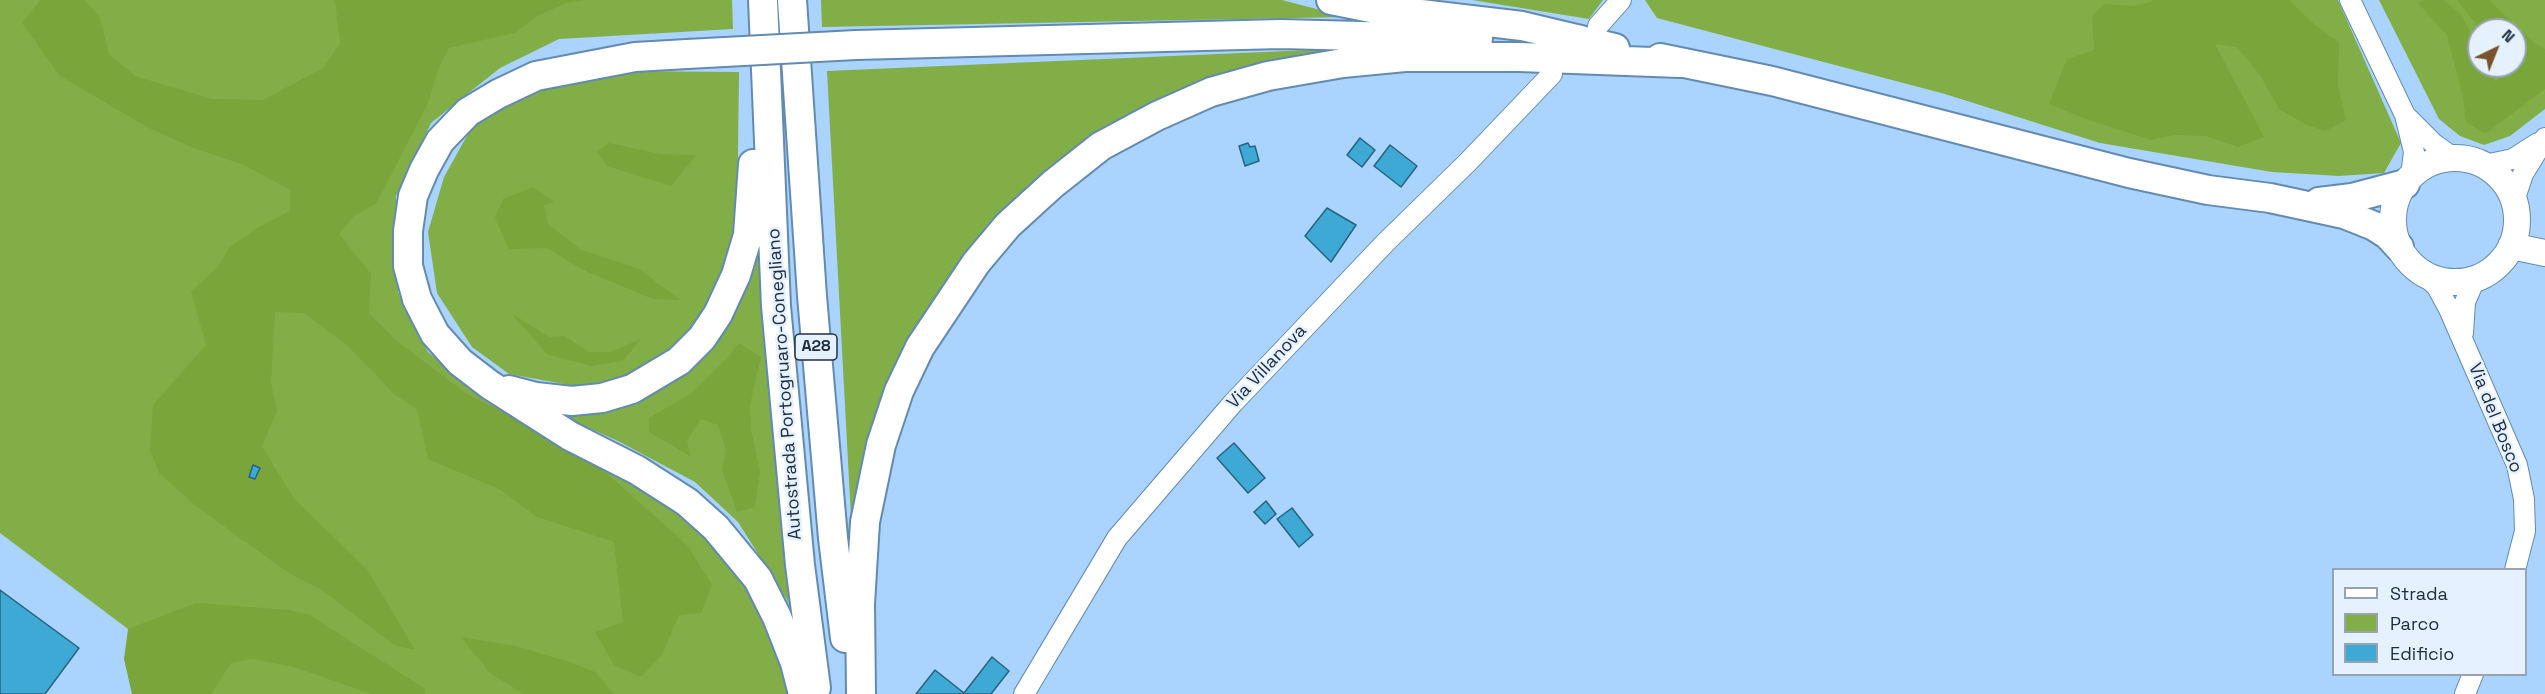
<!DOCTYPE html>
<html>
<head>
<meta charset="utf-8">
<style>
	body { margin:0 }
	#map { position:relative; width:2545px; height:694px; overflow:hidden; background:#aad4fe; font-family:"Space Grotesk",sans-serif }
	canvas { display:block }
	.legend { position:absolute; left:2332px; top:568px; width:195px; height:108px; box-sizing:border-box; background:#e5f1fe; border:2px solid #96a4b2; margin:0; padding:8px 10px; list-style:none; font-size:18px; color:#203040 }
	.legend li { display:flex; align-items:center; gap:12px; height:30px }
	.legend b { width:30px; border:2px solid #96a4b2 }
	.north { position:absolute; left:2467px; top:18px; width:60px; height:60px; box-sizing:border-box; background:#e5f1fe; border:2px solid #96a4b2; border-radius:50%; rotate:43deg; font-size:16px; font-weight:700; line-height:24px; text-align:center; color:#203040 }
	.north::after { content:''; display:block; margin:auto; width:21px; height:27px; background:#77542c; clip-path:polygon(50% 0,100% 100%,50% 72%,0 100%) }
</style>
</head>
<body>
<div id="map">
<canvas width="2545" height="694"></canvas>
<ul class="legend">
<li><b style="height:8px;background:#fff"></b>Strada</li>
<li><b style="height:16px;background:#82ae47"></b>Parco</li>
<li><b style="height:16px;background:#3da9d4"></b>Edificio</li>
</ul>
<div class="north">N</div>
</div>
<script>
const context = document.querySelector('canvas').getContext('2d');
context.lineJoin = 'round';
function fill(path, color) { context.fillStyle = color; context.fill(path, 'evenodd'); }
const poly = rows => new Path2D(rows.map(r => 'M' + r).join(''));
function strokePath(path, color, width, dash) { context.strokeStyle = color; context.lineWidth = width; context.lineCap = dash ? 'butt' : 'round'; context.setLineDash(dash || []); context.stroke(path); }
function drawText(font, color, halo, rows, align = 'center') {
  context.font = font + ' "Space Grotesk",sans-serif'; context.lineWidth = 5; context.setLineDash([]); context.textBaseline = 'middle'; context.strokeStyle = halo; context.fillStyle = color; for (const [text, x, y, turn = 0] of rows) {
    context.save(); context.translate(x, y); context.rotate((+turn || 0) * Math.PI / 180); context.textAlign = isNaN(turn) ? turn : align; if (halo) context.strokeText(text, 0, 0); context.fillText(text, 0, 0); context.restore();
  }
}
fill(poly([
	[0,0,732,0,733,29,559,39,500,68,431,123,396,196,398,292,428,352,499,406,670,501,732,553,760,596,794,694,157,694,172,662,0,533],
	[821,0,1282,0,1347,17,822,27],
	[1472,0,1603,0,1589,19],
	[1645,0,2338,0,2401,143,2384,173,2339,176,2272,172,2100,143,1945,94,1657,18],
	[2379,0,2545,0,2545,109,2510,136,2484,145,2460,136,2439,119],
	[2479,30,2515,30,2515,66,2479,66],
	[1356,48,1159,104,961,268,852,536,827,71],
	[621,71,739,72,737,232,702,320,656,365,591,389,509,374,472,347,437,293,428,232,444,177,473,125,533,92],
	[758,241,789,603,738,522,695,482,618,441,560,415,638,404,693,364]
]), '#82ae47');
fill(poly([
	[40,0,85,0,100,18,109,54,135,76,212,99,263,100,323,68,340,44,335,0,586,0,569,2,539,15,514,33,449,48,438,70,428,103,376,204,354,216,339,234,371,274,369,313,398,342,466,393,585,454,687,545,712,585,701,613,679,615,662,655,641,677,614,665,595,632,623,622,614,542,537,517,501,490,428,459,417,409,395,395,348,346,304,313,275,312,271,383,277,411,262,446,294,499,367,569,415,650,394,645,322,590,294,576,273,562,196,506,159,473,150,450,153,405,206,345,191,291,217,268,229,248,257,228,290,211,290,190,244,165,191,147,147,127,60,76,22,23],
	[2151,0,2289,0,2315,25,2339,42,2338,85,2346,120,2325,131,2307,125,2279,109,2260,75,2237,47,2215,44,2264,137,2238,147,2206,136,2174,135,2150,140,2086,119,2049,104,2067,59,2094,50,2092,17,2104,4,2132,6,2152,2],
	[2425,0,2443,0,2461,14,2479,49,2479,66,2486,66,2496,82,2503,66,2515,66,2515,30,2481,30,2457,0,2489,0,2534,43,2545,49,2545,89,2485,134,2466,122,2463,97,2447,35,2418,3],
	[609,143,660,154,696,155,671,186,607,166,597,152],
	[533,187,555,202,544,205,548,224,581,250,639,269,680,300,653,299,583,270,547,248,509,249,495,218,503,199],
	[511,313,549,337,565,336,589,352,610,352,641,339,623,361,591,366,547,354],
	[739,343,761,357,750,405,751,429,760,472,755,507,737,512,722,470,726,450,718,425,701,419,687,440,690,456,649,432,649,418,692,393,726,360],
	[196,603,289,610,310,615,425,689,425,694,371,694,294,667,253,659,231,663,211,694,132,694,124,659,128,629],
	[461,637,515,646,567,661,595,672,614,694,524,694,490,673]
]), '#79a53b');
const building = poly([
	[1360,138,1375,150,1362,167,1347,155,1360,138],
	[1248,143,1250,147,1255,146,1259,161,1245,166,1239,146,1248,143],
	[1390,145,1417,166,1401,187,1374,166,1390,145],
	[1327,208,1356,225,1331,262,1305,236,1327,208],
	[1234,443,1265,478,1248,493,1217,458,1234,443],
	[253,465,260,468,255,479,249,477,253,465],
	[1266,501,1276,514,1265,524,1254,512,1266,501],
	[1292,508,1313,535,1299,547,1277,519,1292,508],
	[0,590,79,648,45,694,0,694,0,590],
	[992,657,1009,671,991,694,916,694,935,670,964,693,992,657]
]);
fill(building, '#3da9d4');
strokePath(building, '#28647e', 1.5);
const minor = poly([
	[2350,0,2405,115,2414,152,2411,176],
	[1598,26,1621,0],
	[2405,115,2434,144,2455,159],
	[2485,165,2513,159,2538,143],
	[2514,201,2523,174,2545,138],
	[2426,276,2437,287,2449,309,2517,465,2524,499,2525,531,2515,570],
	[2463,333,2465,302,2475,279],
	[1024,694,1117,538,1233,403,1386,242,1468,162,1552,74],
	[2465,694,2473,674]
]);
const major = poly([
	'2393 220a62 62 0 1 1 124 0a62 62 0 1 1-124 0Z',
	[2511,246,2545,253]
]);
const highway = poly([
	[763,0,776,306,800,565,816,688],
	[792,0,812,296,833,538,845,638],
	[1331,0,1371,8,1522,26,1615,48],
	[856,45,1281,34,1478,39],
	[687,54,635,57,536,76,498,94,468,112,440,141,424,170,413,196,408,231,408,266,417,299,435,334,460,362,490,385,570,436,637,470,687,502,716,528,758,579,777,617,795,663,803,694],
	[1660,58,1772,81,2129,173,2208,190,2270,198,2344,214,2374,226,2388,235,2399,247],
	[2319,202,2352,198,2405,184],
	[509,390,536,397,572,401,602,398,632,389,679,361,702,338,718,314,736,275,748,235,753,164],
	[861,694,860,604,865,522,881,445,899,391,920,347,976,263,1008,225,1053,184,1101,146,1157,116,1211,92,1268,76,1343,63,1405,57,1519,57,1679,63]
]);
strokePath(minor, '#638ab1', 22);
strokePath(major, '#638ab1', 28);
strokePath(highway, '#638ab1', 32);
strokePath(minor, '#fff', 20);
strokePath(major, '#fff', 26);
strokePath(highway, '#fff', 28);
const highwayBridge = poly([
	[687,54,856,45]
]);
strokePath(highwayBridge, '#638ab1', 32, []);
strokePath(highwayBridge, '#fff', 28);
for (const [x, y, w] of [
	[816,347,42]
]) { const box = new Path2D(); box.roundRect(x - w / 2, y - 13, w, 26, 4.5); context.fillStyle = '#e5f1fe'; context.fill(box); strokePath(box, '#203040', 1.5); }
drawText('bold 16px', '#203040', null, [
	["A28",816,347]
]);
drawText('18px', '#203040', '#e5f1fe', [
	["Via Villanova",1267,367,-47],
	["Autostrada Portogruaro-Conegliano",785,384,-94],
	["Via del Bosco",2495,418,68]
]);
</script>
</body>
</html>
